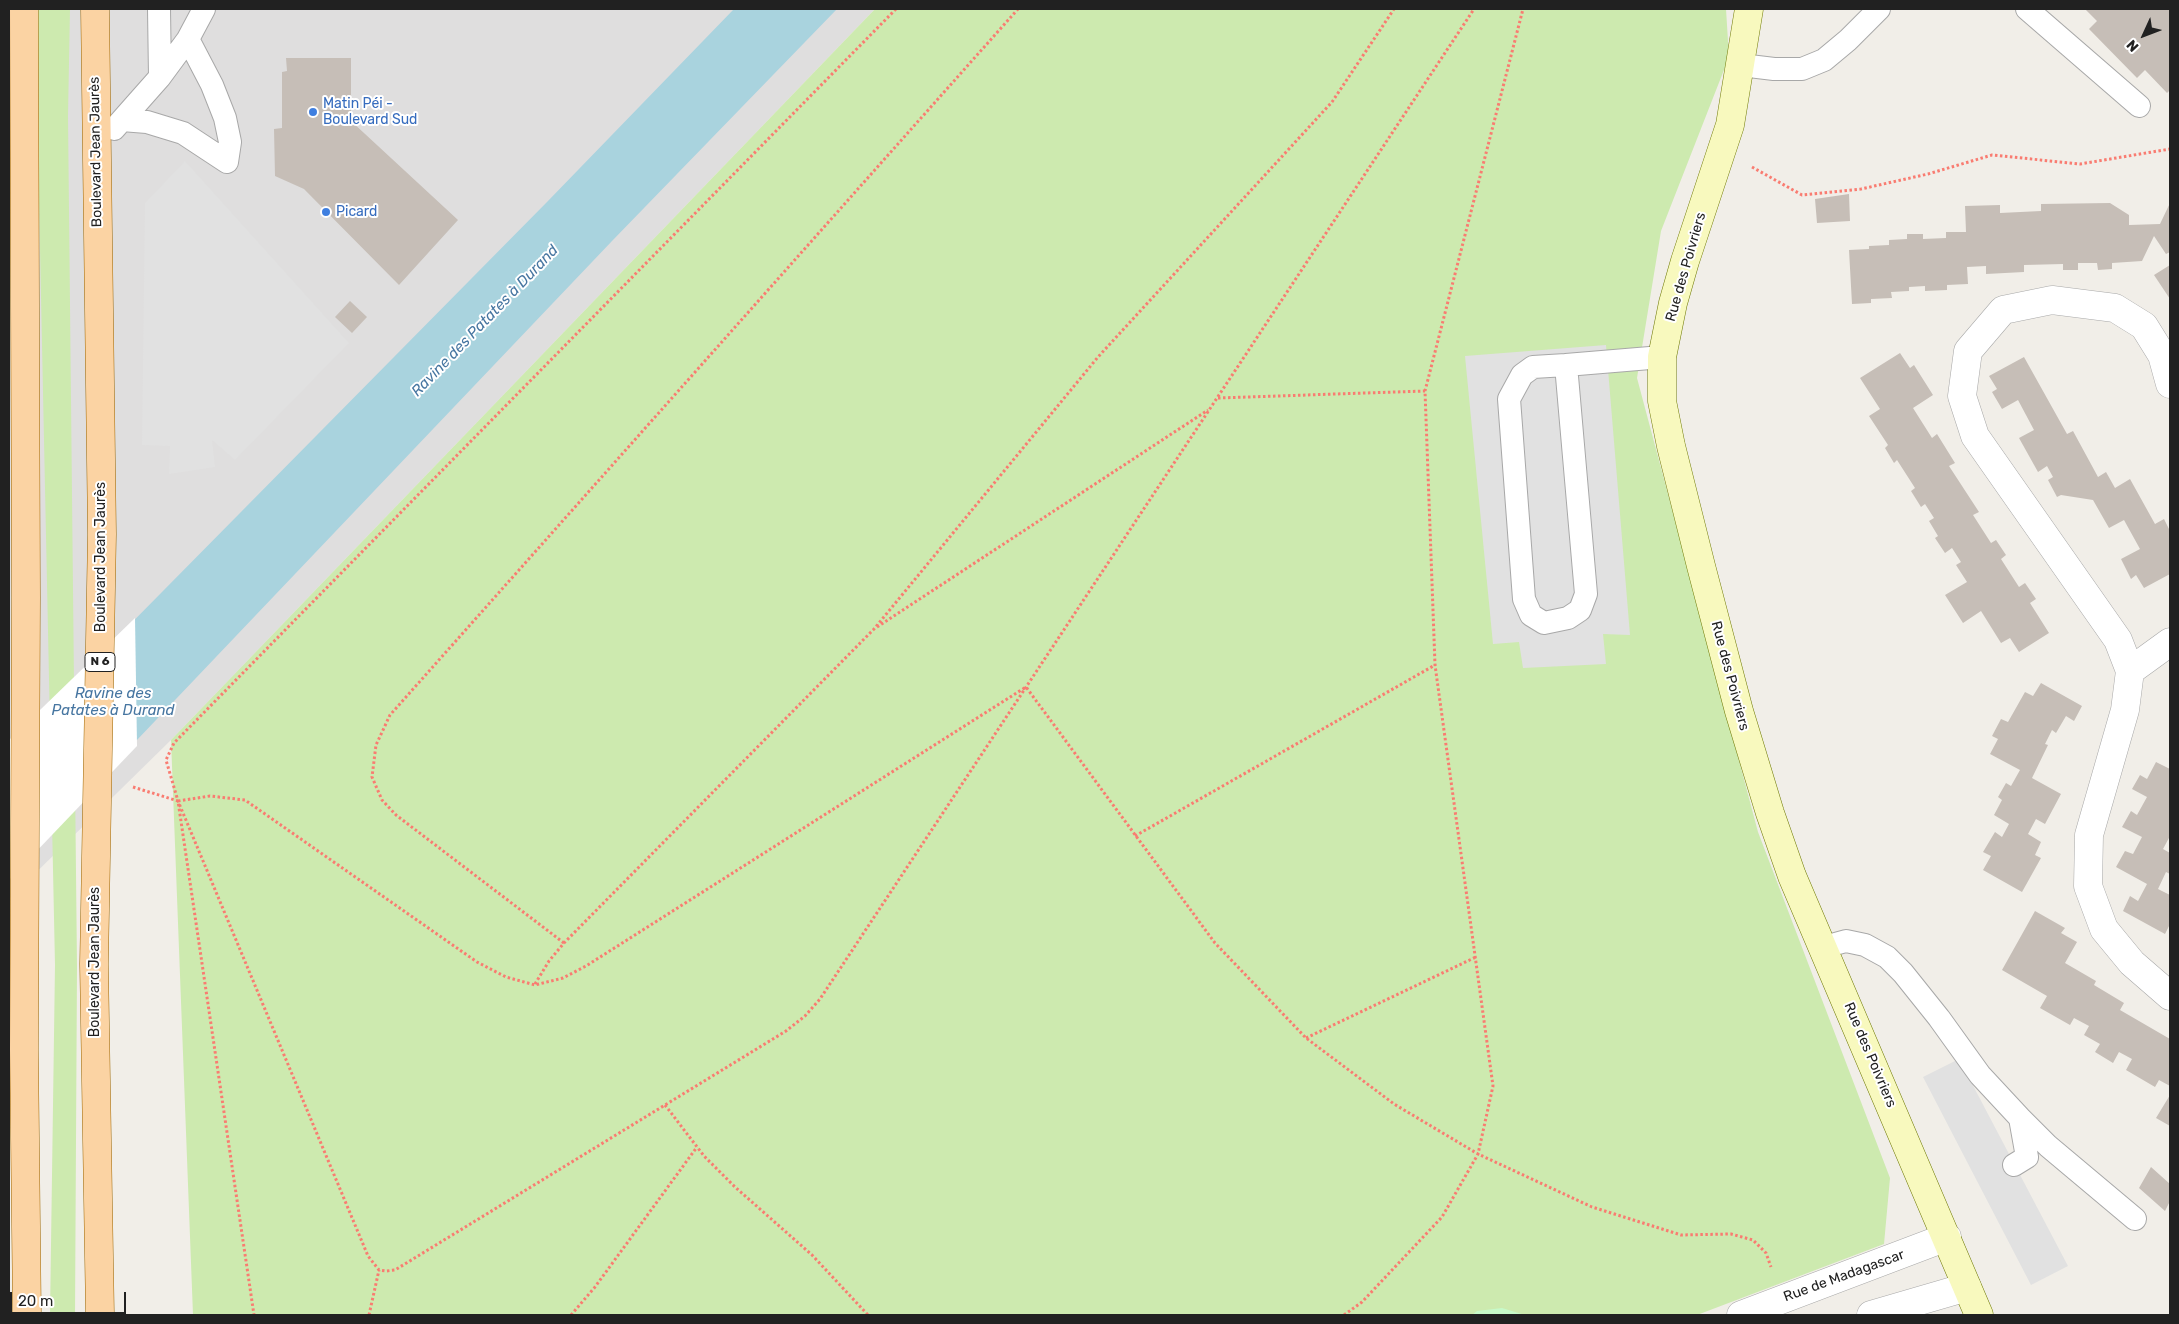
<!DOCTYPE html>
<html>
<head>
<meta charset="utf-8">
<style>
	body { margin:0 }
	#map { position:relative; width:2179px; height:1324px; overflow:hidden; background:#f1eee8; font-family:Rubik,sans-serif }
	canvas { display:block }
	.frame { position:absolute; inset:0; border:10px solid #212121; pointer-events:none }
	.north { position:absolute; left:2119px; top:10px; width:50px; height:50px; -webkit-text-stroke:4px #fff; paint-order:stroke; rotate:227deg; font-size:14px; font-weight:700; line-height:20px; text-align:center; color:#212121 }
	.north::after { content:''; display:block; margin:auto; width:18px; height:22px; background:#212121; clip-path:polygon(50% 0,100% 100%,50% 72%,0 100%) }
	.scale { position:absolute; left:10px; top:1292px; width:116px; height:22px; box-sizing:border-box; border:2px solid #212121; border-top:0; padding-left:6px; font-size:15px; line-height:18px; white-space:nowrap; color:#212121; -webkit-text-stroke:4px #fff; paint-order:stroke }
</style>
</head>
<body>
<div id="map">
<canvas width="2179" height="1324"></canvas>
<div class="frame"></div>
<div class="north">N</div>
<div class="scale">20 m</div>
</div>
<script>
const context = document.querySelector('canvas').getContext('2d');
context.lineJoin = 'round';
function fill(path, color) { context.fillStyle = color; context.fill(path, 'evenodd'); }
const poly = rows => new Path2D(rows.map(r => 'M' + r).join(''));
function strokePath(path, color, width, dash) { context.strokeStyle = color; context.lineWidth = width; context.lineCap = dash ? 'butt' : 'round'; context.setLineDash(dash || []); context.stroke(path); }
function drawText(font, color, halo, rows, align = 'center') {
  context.font = font + ' Rubik,sans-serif'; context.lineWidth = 4; context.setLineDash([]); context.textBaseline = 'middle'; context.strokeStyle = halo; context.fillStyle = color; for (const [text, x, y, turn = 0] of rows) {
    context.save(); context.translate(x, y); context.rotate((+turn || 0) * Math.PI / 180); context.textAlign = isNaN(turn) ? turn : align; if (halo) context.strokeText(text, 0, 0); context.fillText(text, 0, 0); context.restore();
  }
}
fill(poly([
	[9,9,875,9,171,740,9,899]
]), '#dfdede');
fill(poly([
	[38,9,70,9,68,116,77,967,75,1315,50,1315,55,965,37,106],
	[875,9,1726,9,1729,57,1661,231,1637,378,1758,832,1890,1178,1884,1244,1697,1315,193,1315,171,740]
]), '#cdeaaf');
fill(poly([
	[1502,1308,1525,1315,1472,1315,1477,1311]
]), '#c7fac9');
fill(poly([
	[185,161,349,343,235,460,212,440,215,467,169,474,170,446,142,445,145,203],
	[1606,345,1630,635,1603,634,1606,664,1523,668,1519,642,1493,644,1465,356],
	[1959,1059,2068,1266,2031,1285,1923,1077]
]), '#e1e1e1');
fill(poly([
	[734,9,837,9,612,241,136,741,9,747,547,202]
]), '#a9d3de');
fill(poly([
	[135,618,137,746,9,880,9,740]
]), '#fff');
fill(poly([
	[2085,9,2170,9,2170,90,2167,93,2145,70,2137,78,2089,29,2097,21],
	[286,58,351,58,351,121,458,220,399,285,304,189,275,176,274,129,282,128,282,72,287,71],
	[1849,194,1850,221,1817,223,1815,199],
	[2110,203,2129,215,2129,225,2160,224,2170,203,2170,252,2166,254,2154,236,2142,261,2112,263,2112,269,2098,270,2097,263,2078,263,2078,270,2063,270,2063,264,2024,265,2024,272,1986,274,1986,266,1967,267,1968,284,1947,285,1947,290,1925,291,1925,286,1909,287,1909,291,1891,292,1892,298,1871,299,1871,303,1852,304,1849,250,1869,249,1869,246,1889,245,1889,240,1907,239,1907,234,1923,234,1923,239,1946,238,1946,232,1966,232,1965,206,2000,205,2000,213,2041,211,2041,204],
	[2170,265,2170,299,2154,275],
	[350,301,367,317,352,333,335,317],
	[1900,353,1910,368,1914,365,1933,395,1913,408,1932,438,1937,434,1955,463,1949,466,1979,512,1973,515,1991,543,1996,540,2006,555,2001,559,2019,587,2025,583,2036,599,2030,603,2049,633,2019,652,2010,638,2001,643,1981,611,1963,623,1945,595,1967,582,1956,565,1961,562,1952,548,1945,553,1935,538,1938,536,1929,521,1934,518,1925,504,1921,507,1911,491,1915,488,1897,460,1894,463,1885,448,1888,445,1869,416,1880,409,1860,378],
	[2024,357,2067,434,2073,431,2098,477,2106,472,2115,488,2130,479,2155,524,2164,519,2170,531,2170,574,2144,588,2136,575,2131,579,2121,559,2140,549,2124,520,2109,528,2093,500,2061,495,2057,497,2048,480,2053,477,2047,466,2038,472,2019,438,2034,430,2018,400,2002,409,1992,392,1997,389,1989,376],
	[2041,683,2082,706,2074,721,2066,716,2056,733,2052,730,2045,744,2048,745,2032,778,2061,794,2045,824,2036,819,2028,834,2041,842,2035,855,2041,858,2022,892,1983,870,1991,856,1983,852,1995,832,2002,837,2009,824,1994,815,2002,800,1998,797,2006,783,2011,786,2020,770,1990,754,1998,739,1992,736,2001,719,2008,722,2025,692,2033,696],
	[2156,762,2170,769,2170,836,2163,849,2170,853,2170,874,2166,872,2158,889,2170,895,2170,924,2165,934,2123,911,2130,896,2138,901,2147,884,2116,867,2125,851,2133,854,2142,837,2122,827,2131,811,2137,815,2147,797,2132,789,2140,775,2147,779],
	[2035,911,2065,928,2061,933,2077,942,2065,963,2096,981,2094,985,2124,1003,2120,1010,2170,1039,2170,1086,2159,1080,2155,1087,2126,1070,2132,1059,2119,1052,2113,1063,2095,1052,2100,1044,2084,1035,2089,1026,2074,1018,2070,1025,2040,1008,2047,996,2002,970],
	[2170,1095,2170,1126,2156,1118],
	[2151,1167,2170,1184,2170,1201,2165,1211,2139,1188]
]), '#c6beb7');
const lane = poly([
	[159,9,160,77],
	[2027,9,2139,106],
	[1741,65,1774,69,1802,69,1824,60,1848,40,1879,9],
	[122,120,147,122,183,133,227,162,230,142,225,118,212,85,188,39],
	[114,129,160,77,188,39,204,9],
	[1566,365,1586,594,1580,610,1568,618,1544,623,1531,615,1524,599,1509,399,1522,375,1533,367,1566,365],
	[1566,365,1662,357],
	[1824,947,1846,941,1865,945,1887,957,1903,973,1939,1018,1980,1075,2020,1118,2048,1146,2135,1219],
	[2014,1165,2027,1157,2020,1118]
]);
const street = poly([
	[2170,384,2162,355,2144,326,2115,308,2052,300,2003,310,1968,351,1962,396,1975,436,2118,640,2130,671,2125,710,2089,835,2088,886,2104,929,2132,963,2170,996],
	[2130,671,2170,642],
	[1741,1315,1947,1237],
	[1871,1315,1967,1287]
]);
const secondary = poly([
	[1749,9,1730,125,1685,261,1673,303,1662,357,1662,401,1671,446,1701,566,1739,711,1770,813,1792,876,1979,1315]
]);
const primary = poly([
	[24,9,26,597,24,1049,27,1315],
	[95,9,102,534,94,964,100,1315]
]);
strokePath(lane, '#a8a8a8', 24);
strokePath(street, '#a8a8a8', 29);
strokePath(secondary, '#707a06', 29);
strokePath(primary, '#9d6601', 29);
strokePath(poly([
	[896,9,174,743,166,760,178,801,368,1256,379,1270,386,1271,395,1270,665,1105,786,1031,805,1016,820,999,1474,9],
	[1752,167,1802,195,1861,189,1928,174,1992,155,2080,164,2170,149],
	[1218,398,1425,391],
	[877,627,1208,410],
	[133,787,178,801,254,1315],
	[178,801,210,796,245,800,477,962,506,977,535,985,563,978,586,966,1026,687,1215,943,1306,1038,1394,1104,1478,1154,1592,1207,1681,1235,1731,1234,1753,1240,1766,1253,1771,1267],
	[1135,836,1435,665],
	[564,943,396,815,382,800,372,777,376,745,390,715,1018,9],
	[535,984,549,961,564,943,874,629,1098,357,1332,102,1394,9],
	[1306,1038,1476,957],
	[665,1105,704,1156,735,1187,812,1255,868,1315],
	[369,1315,379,1270],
	[571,1315,595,1287,697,1147],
	[1344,1315,1362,1302,1442,1217,1478,1154,1493,1086,1435,665,1425,391,1523,9]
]), '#f97c71', 3, [2.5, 2.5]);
strokePath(lane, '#fff', 22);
strokePath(street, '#fff', 28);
strokePath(secondary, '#f8f9be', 28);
strokePath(primary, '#fbd3a3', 28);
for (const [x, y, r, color] of [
	[313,112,5,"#3f7fe0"],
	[326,212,5,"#3f7fe0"]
]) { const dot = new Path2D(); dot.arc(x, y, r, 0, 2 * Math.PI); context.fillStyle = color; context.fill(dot); strokePath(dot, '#fff', 2); }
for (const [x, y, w] of [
	[100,662,30]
]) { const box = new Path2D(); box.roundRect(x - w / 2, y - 9.5, w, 19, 4); context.fillStyle = '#fff'; context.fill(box); strokePath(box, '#212121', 1); }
drawText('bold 12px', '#212121', null, [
	["N 6",100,662]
]);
drawText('14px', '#366cbe', '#fff', [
	["Matin Péi -",323,104],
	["Boulevard Sud",323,120],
	["Picard",336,212]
], 'left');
drawText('14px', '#212121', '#fff', [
	["Boulevard Jean Jaurès",96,152,-91],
	["Rue des Poivriers",1686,267,-74],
	["Boulevard Jean Jaurès",101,557,-90],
	["Rue des Poivriers",1730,676,75],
	["Boulevard Jean Jaurès",95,962,-90],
	["Rue des Poivriers",1870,1055,67],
	["Rue de Madagascar",1844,1276,-20]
]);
drawText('italic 15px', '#4776a1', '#fff', [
	["Ravine des Patates à Durand",485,321,-46],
	["Ravine des",113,694],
	["Patates à Durand",113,711]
]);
</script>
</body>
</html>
